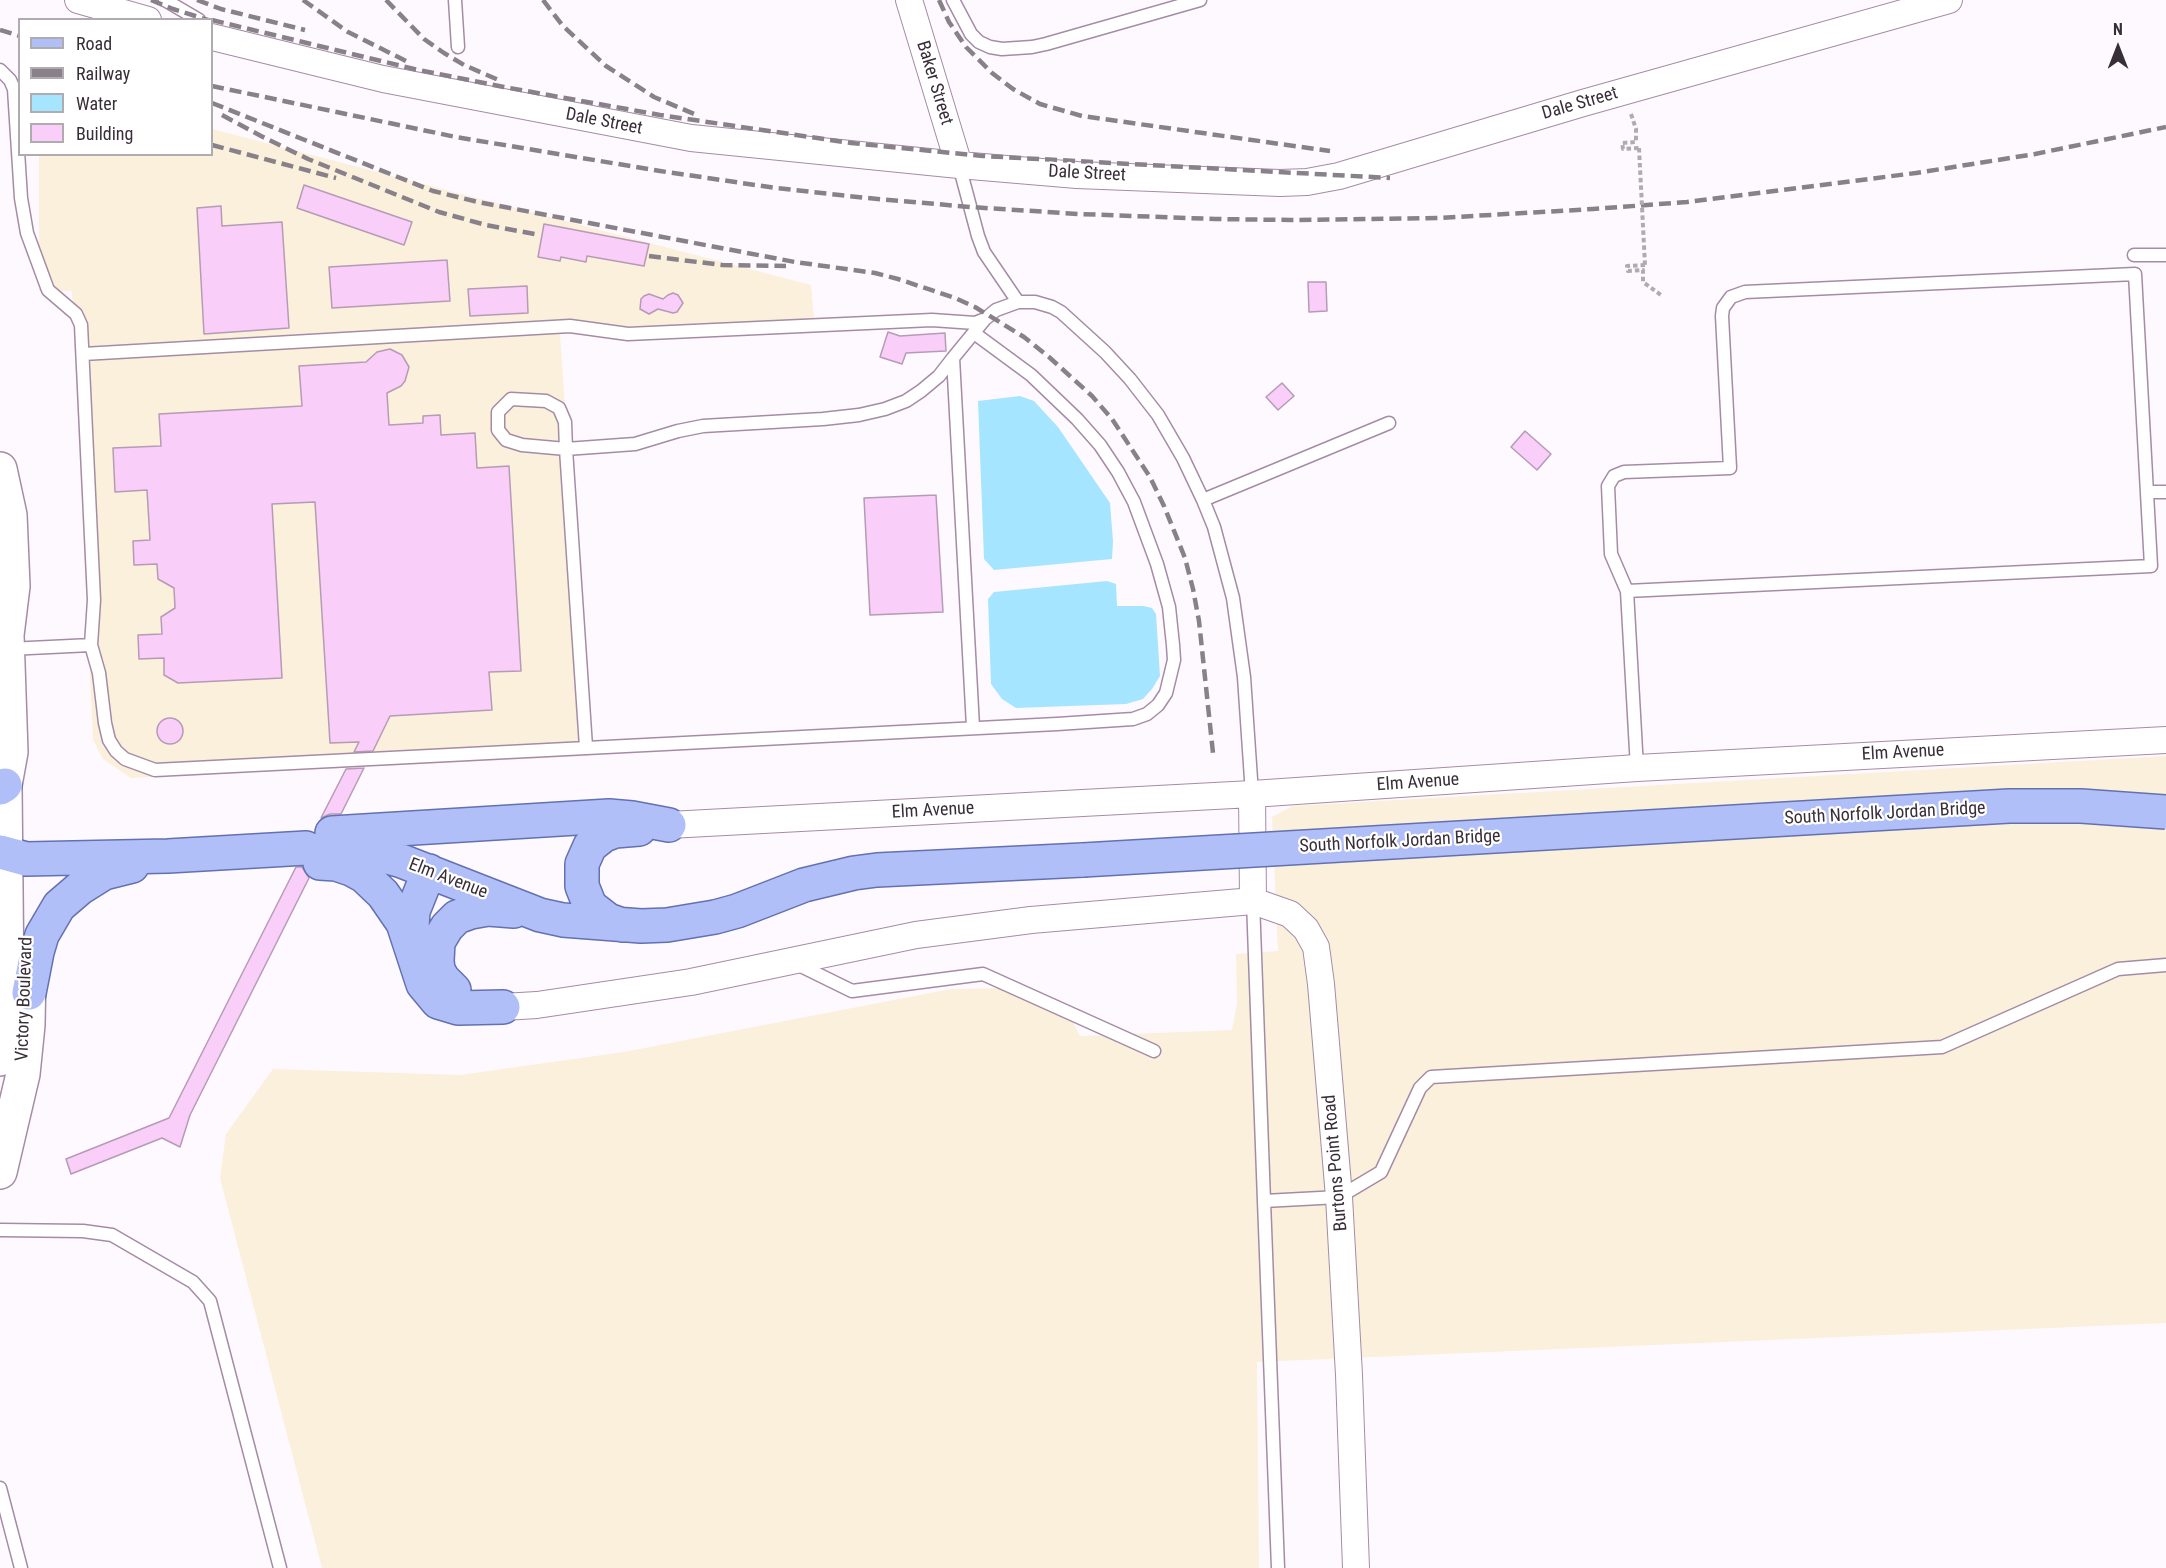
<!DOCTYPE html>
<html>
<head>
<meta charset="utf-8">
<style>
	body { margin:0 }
	#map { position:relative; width:2166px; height:1568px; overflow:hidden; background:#fef9fe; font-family:"Roboto Condensed",sans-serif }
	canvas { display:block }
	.legend { position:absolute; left:18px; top:18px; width:195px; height:138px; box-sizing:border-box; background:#fff; border:2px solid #afabaf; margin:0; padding:8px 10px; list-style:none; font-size:18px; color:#382e38 }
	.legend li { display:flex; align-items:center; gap:12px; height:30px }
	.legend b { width:30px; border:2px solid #afabaf }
	.north { position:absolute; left:2088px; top:18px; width:60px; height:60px; -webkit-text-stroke:4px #fff; paint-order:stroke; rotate:0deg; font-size:16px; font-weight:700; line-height:24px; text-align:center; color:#382e38 }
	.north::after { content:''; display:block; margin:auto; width:21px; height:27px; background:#382e38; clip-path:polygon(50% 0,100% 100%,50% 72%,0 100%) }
</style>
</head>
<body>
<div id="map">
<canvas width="2166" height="1568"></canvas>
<ul class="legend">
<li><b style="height:8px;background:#b0bff7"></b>Road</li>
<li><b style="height:8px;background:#898189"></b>Railway</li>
<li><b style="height:16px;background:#a6e5ff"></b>Water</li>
<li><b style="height:16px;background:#f9cef8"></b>Building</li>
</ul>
<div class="north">N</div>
</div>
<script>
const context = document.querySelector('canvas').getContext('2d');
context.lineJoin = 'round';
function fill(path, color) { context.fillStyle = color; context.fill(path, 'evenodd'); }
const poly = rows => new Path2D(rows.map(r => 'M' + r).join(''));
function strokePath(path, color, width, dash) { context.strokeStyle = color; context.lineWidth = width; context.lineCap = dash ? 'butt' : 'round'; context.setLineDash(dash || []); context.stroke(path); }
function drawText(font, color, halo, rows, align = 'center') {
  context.font = font + ' "Roboto Condensed",sans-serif'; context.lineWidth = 4.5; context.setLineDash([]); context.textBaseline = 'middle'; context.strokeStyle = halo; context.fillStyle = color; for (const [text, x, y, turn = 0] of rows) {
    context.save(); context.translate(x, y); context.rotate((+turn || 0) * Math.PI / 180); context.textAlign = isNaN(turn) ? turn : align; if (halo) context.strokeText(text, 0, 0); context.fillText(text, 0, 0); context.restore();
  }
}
fill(poly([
	[212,129,811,285,814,318,560,334,589,756,131,778,103,759,93,740,72,291,39,291,39,155,212,154],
	[2166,756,2166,1323,1257,1362,1259,1568,322,1568,220,1178,226,1134,273,1069,460,1075,624,1052,951,989,1010,988,1066,1009,1080,1036,1232,1030,1237,1004,1236,954,1278,951,1272,817,1293,806]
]), '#faf0db');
fill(poly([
	[1020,396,1034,401,1058,427,1110,503,1113,541,1112,559,994,570,984,559,978,401],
	[1107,581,1116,584,1117,606,1143,606,1152,608,1156,614,1160,676,1152,689,1143,699,1126,704,1016,708,1002,699,991,684,988,599,994,592]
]), '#a6e5ff');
const building = poly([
	[304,185,412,222,404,245,297,208,304,185],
	[221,206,222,226,282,222,289,328,204,334,197,208,221,206],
	[544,224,649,244,644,266,587,256,586,262,561,257,560,261,538,257,544,224],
	[447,260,450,301,332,308,329,267,447,260],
	[1308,282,1326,282,1327,311,1309,312,1308,282],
	[527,286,528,313,470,316,468,289,527,286],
	[673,293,678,295,683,303,677,312,673,313,658,309,649,314,640,309,641,299,644,296,649,294,663,299,668,295,673,293],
	[888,332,900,336,945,333,946,351,906,353,902,364,880,357,888,332],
	[390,349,402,355,409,367,405,381,401,386,387,393,389,425,423,423,423,416,440,415,441,435,475,433,477,468,509,466,521,671,489,672,492,710,390,716,373,751,354,752,359,742,330,743,315,502,272,504,282,678,178,683,164,675,164,658,139,659,138,635,162,634,161,617,175,608,174,588,158,579,157,564,134,565,133,541,150,540,147,490,115,492,113,448,161,446,159,414,302,406,299,366,366,362,377,352,390,349],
	[1282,383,1294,396,1278,410,1266,397,1282,383],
	[1525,431,1551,454,1537,470,1511,447,1525,431],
	[936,495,943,612,870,615,864,498,936,495],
	'157 731a13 13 0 1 1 26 0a13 13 0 1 1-26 0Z',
	[364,768,341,814,330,814,321,818,346,769,364,768],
	[296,867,302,867,309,878,190,1115,180,1147,162,1138,71,1174,66,1159,169,1118,296,867]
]);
fill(building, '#f9cef8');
strokePath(building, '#b59bb5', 1.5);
const lane = poly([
	[165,0,199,20],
	[455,0,458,47],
	[953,0,971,34,979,42,990,47,1002,49,1032,47,1046,44,1200,0],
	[0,70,10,80,14,89,21,198,27,233,48,290,76,314,81,325,94,600,91,645,99,673,105,723,109,740,116,751,125,759,155,770,1057,724,1133,719,1147,714,1158,705,1166,693,1174,660,1173,645,1169,607,1157,564,1134,502,1118,472,1100,445,1077,419,1031,375,974,333],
	[959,165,978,236,984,252,1018,302],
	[2134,255,2166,255],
	[83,354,570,326,628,334,932,320,975,323,985,319],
	[2147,492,2166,492],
	[1203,500,1389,423],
	[1627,591,2151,566,2135,274,1745,292,1731,297,1723,308,1722,316,1730,468,1624,472,1614,476,1608,486,1611,554,1627,591,1637,768],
	[9,649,91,645],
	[973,727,953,358,985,319,996,310,1018,302,1035,302,1052,307,1061,312,1105,352,1130,379,1158,415,1183,458,1203,500,1214,527,1233,598,1244,677,1252,794],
	[586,747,566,449,565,422,559,408,546,401,511,399,498,412,498,430,506,440,522,445,566,449,635,444,678,431,703,426,823,419,859,415,885,409,906,401,921,391,939,376,953,358],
	[1253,901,1264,1201],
	[797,964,852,991,983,974,1154,1051],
	[0,1230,83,1231,112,1235,193,1282,210,1301,280,1568],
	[0,1488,21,1568],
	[1278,1568,1264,1201,1339,1197,1381,1172,1420,1088,1431,1077,1942,1047,2118,969,2166,965]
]);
const street = poly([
	[78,0,148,20],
	[909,0,959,165],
	[212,37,383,79,691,138,959,165,1077,175,1280,183,1307,182,1339,176,1583,103,1949,0],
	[1252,794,1253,901,1290,914,1306,929,1316,947,1321,984,1339,1197,1349,1375,1356,1568],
	[669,825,1252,794,1637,768,2166,740],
	[503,1007,537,1005,691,982,916,935,1031,920,1253,901]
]);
const secondary = poly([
	[0,469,10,515,13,586,7,635,11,752,5,785,7,991,0,1059],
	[0,1172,23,1074,28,1025,29,968]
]);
const primary = poly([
	[0,788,5,785],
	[332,833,609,816,632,818,669,825],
	[324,848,373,853,399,860,540,915,563,920,641,926,667,925,715,917,737,911,804,885,854,873,877,870,1083,860],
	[0,852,26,859,168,856,306,848],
	[320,863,336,864,351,869,364,876,383,894,403,923,423,984,438,1002,458,1008,503,1007],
	[622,925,608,920,590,906,582,886,582,864,590,846,604,835,615,831,639,829],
	[411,944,413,911,429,871],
	[454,990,443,979,438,970,437,961,438,942,447,927,457,917,471,912,488,909,514,911],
	[29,993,37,952,42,935,59,906,80,888,104,873,132,866]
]);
strokePath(lane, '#a58ca5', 15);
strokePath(street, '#a58ca5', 28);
strokePath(secondary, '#a58ca5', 36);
strokePath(primary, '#6471b0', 36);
strokePath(poly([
	[1631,114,1636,129,1636,142,1622,143,1623,149,1639,148],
	[1645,265,1627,266,1628,271,1643,270,1643,282,1661,295]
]), '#b1aab1', 4, [4.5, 3]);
strokePath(lane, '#fff', 12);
strokePath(street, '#fff', 26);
strokePath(secondary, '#fff', 33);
strokePath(primary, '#b0bff7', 33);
strokePath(poly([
	[151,0,173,9,208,20],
	[197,0,221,9,305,30],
	[303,0,348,32,408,62],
	[386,0,424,39,444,53,464,65,501,81],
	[543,0,563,26,606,66,654,97,699,116],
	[939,0,949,22,966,47,992,73,1013,89,1040,104,1082,116,1330,151],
	[212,20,414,69,504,87,660,115,851,143,983,156,1390,178],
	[0,30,20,36],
	[212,86,456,137,660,171,776,188,867,198,970,207,1079,214,1215,219,1291,220,1438,218,1593,209,1687,202,1916,173,2035,154,2166,127],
	[212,103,433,191,478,202,795,262,875,273,898,279,955,298,975,307,1024,337,1049,357,1092,396,1112,419,1150,477,1164,506,1185,558,1193,589,1199,621,1213,753],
	[222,115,261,136,308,159,439,212,486,225,540,235],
	[212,145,336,178],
	[649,256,722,265,786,266]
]), '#898189', 4.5, [12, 6]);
const primaryBridge = poly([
	[1083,860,2009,806,2081,806,2166,812]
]);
strokePath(primaryBridge, '#6471b0', 36, []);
strokePath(poly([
	[1639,148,1645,265]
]), '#b1aab1', 4, [4.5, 3]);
strokePath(primaryBridge, '#b0bff7', 33);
drawText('18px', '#382e38', '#fff', [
	["Baker Street",934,83,73],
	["Dale Street",1580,104,-16],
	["Dale Street",604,122,11],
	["Dale Street",1087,174,3],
	["Elm Avenue",1903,753,-3],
	["Elm Avenue",1418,783,-4],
	["Elm Avenue",933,811,-3],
	["South Norfolk Jordan Bridge",1885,814,-3],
	["South Norfolk Jordan Bridge",1400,842,-3],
	["Elm Avenue",448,879,21],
	["Victory Boulevard",25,999,-88],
	["Burtons Point Road",1336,1163,-95]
]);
</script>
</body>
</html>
